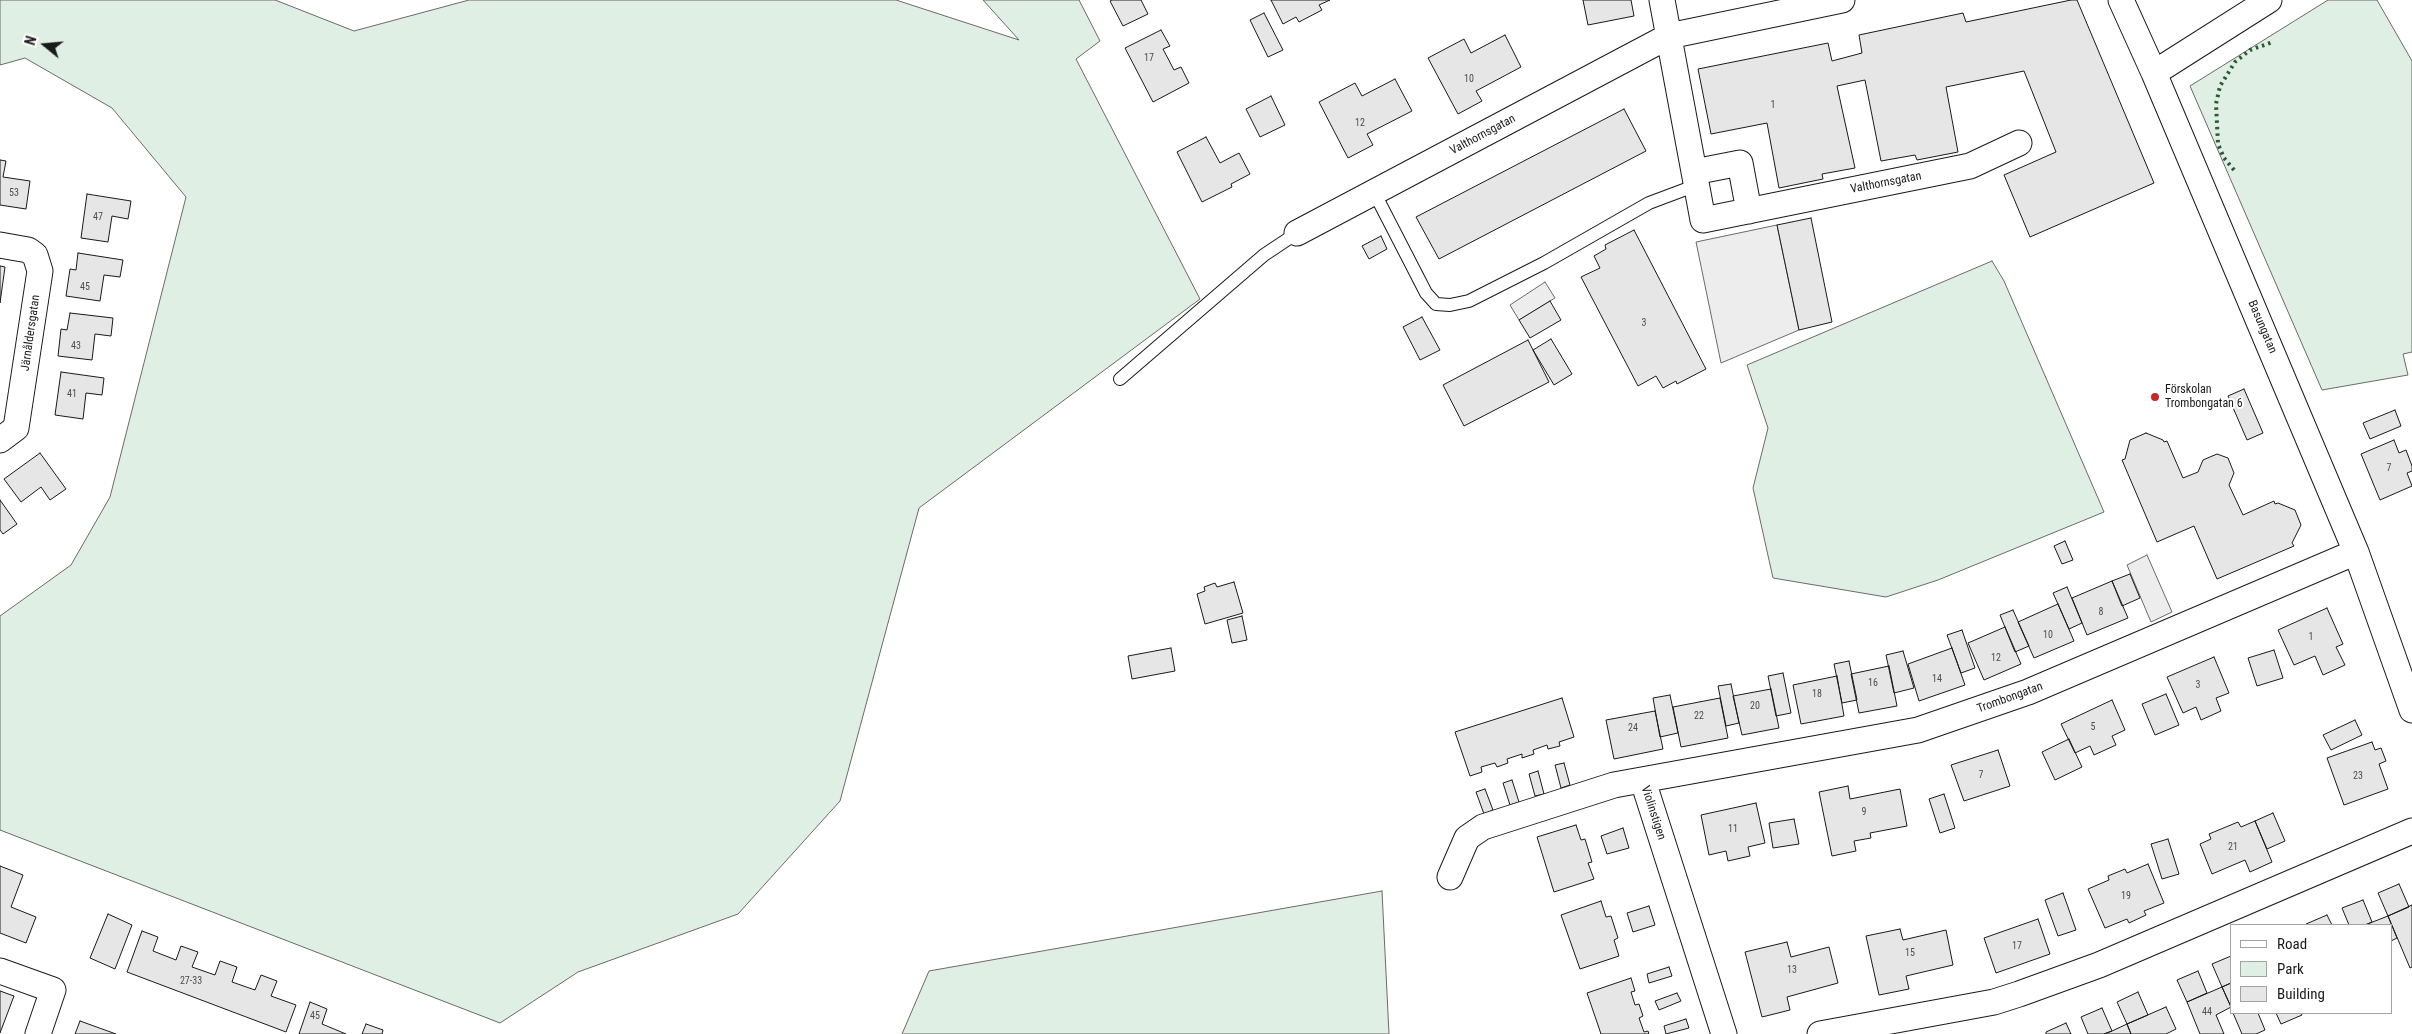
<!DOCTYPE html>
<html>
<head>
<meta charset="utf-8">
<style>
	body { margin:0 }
	#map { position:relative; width:2412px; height:1034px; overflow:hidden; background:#fff; font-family:"Roboto Condensed",sans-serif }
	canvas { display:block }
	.legend { position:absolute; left:2230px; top:924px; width:162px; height:90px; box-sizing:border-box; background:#fff; border:1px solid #a3a3a3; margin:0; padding:6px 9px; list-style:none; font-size:15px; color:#1a1a1a }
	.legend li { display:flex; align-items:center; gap:10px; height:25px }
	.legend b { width:25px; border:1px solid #a3a3a3 }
	.north { position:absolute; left:20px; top:20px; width:50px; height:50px; -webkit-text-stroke:4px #fff; paint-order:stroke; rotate:287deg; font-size:14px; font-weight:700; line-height:20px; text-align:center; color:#1a1a1a }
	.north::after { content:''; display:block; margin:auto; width:18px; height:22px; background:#1a1a1a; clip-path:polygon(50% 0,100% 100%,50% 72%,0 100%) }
</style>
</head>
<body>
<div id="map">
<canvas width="2412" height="1034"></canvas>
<ul class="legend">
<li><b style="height:6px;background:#fff"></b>Road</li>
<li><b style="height:14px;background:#e0efe3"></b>Park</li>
<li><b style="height:14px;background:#e6e6e6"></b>Building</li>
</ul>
<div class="north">N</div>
</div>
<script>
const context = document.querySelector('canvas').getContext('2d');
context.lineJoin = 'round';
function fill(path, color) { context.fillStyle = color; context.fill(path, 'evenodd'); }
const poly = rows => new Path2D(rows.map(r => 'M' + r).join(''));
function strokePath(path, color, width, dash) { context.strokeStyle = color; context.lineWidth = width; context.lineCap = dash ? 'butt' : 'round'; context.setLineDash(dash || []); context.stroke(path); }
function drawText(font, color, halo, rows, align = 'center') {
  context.font = font + ' "Roboto Condensed",sans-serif'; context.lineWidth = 4; context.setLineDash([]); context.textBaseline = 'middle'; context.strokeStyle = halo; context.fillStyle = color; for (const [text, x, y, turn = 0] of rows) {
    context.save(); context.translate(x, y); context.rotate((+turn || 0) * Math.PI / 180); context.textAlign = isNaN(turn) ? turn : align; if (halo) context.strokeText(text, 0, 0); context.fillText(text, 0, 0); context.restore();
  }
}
const green = poly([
	[0,0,275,0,354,31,469,0,896,0,1019,40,983,0,1079,0,1100,41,1076,59,1200,299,919,508,840,801,738,914,578,972,500,1023,0,830,0,616,71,565,110,497,186,197,112,108,25,58,0,65,0,0],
	[2328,0,2377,0,2412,61,2412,352,2403,354,2408,375,2322,390,2190,86,2328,0],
	[1992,261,2004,281,2104,512,1938,580,1886,597,1773,578,1753,488,1768,428,1747,365,1992,261],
	[1382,891,1389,1034,902,1034,929,971,1382,891]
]);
fill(green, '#e0efe3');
strokePath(green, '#6a6a6a', 1);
const parking = poly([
	[1777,225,1799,330,1721,363,1696,242,1777,225],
	[1545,282,1555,298,1519,320,1510,305,1545,282],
	[2147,555,2172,612,2151,622,2127,565,2147,555]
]);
fill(parking, '#ededed');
strokePath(parking, '#6a6a6a', 1);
const building = poly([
	[1112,0,1141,0,1148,14,1123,26,1110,1,1112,0],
	[1271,0,1330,0,1319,5,1322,10,1299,22,1296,17,1283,24,1271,0],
	[1583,0,1631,0,1634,16,1588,25,1583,0],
	[2071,0,2077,0,2154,183,2030,237,2004,175,2056,152,2024,71,1946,87,1958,152,1917,160,1915,155,1881,161,1865,80,1837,86,1855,168,1822,174,1823,179,1779,188,1767,123,1711,134,1698,69,1828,43,1832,61,1862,53,1859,35,1963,13,1966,22,2071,0],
	[1264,13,1283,50,1268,57,1250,20,1264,13],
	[1161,30,1170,46,1163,49,1174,70,1181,67,1189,83,1153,102,1125,48,1161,30],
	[1505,35,1521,67,1476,91,1482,101,1458,114,1428,58,1464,39,1471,53,1505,35],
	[1395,79,1412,111,1367,134,1373,145,1348,158,1319,102,1355,83,1362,96,1395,79],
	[1271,96,1285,125,1260,137,1246,109,1271,96],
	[1624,109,1646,151,1439,259,1416,217,1624,109],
	[1206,137,1220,163,1239,153,1250,174,1231,184,1232,187,1202,202,1177,152,1206,137],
	[0,160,6,161,3,177,30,181,26,209,0,205,0,160],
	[87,194,131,201,128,219,112,216,108,242,81,238,87,194],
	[1811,218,1832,322,1799,330,1777,225,1811,218],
	[1634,230,1706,369,1677,384,1676,381,1663,388,1656,376,1638,386,1581,277,1600,268,1594,256,1606,249,1605,245,1634,230],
	[1381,236,1387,249,1369,259,1362,246,1381,236],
	[78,253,123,260,120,277,104,275,100,301,66,296,70,269,76,270,78,253],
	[0,266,5,267,0,303,0,266],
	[1550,301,1561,320,1530,338,1519,320,1550,301],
	[70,313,113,318,111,336,95,334,92,360,58,356,61,329,67,330,70,313],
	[1422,317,1440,350,1420,360,1403,327,1422,317],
	[1551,339,1572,374,1554,385,1533,350,1551,339],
	[1528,340,1549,382,1464,426,1443,385,1528,340],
	[61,372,104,378,102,395,86,393,83,419,55,415,61,372],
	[2244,389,2263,433,2247,440,2228,396,2244,389],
	[2395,410,2401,426,2370,439,2363,423,2395,410],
	[2146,433,2163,440,2164,442,2167,441,2183,478,2198,472,2203,460,2217,454,2228,458,2234,473,2229,485,2243,515,2274,501,2275,504,2278,503,2295,510,2301,525,2292,543,2294,546,2217,579,2194,526,2157,542,2122,460,2125,459,2130,440,2146,433],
	[2394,440,2399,453,2406,450,2412,466,2412,471,2407,473,2412,486,2380,500,2361,454,2394,440],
	[40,453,66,489,50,500,41,487,21,502,4,479,40,453],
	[0,500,17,524,3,534,0,530,0,500],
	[2065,541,2073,560,2062,564,2054,546,2065,541],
	[2130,574,2140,598,2122,606,2112,581,2130,574],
	[2112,581,2128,618,2087,635,2072,598,2112,581],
	[1234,582,1243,613,1205,624,1197,594,1205,591,1204,587,1215,583,1217,587,1234,582],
	[2067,587,2082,623,2069,629,2053,593,2067,587],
	[2058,604,2074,641,2034,658,2018,622,2058,604],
	[2327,608,2343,644,2336,647,2345,665,2323,675,2315,656,2294,665,2278,630,2327,608],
	[2013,610,2029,646,2015,652,2000,615,2013,610],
	[1242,616,1247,640,1232,643,1227,620,1242,616],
	[2005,627,2021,664,1984,680,1968,643,2005,627],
	[1962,630,1975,668,1961,673,1947,635,1962,630],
	[1171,648,1175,671,1132,679,1128,656,1171,648],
	[1952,648,1965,685,1919,701,1908,664,1952,648],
	[2274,650,2283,678,2257,686,2248,658,2274,650],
	[1903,651,1914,688,1894,693,1886,655,1903,651],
	[2214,657,2229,693,2216,698,2221,711,2201,720,2196,707,2183,713,2167,677,2214,657],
	[1849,661,1857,700,1842,703,1834,664,1849,661],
	[1889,666,1897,706,1859,713,1851,674,1889,666],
	[1783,673,1791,713,1776,716,1768,676,1783,673],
	[1837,676,1844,716,1801,724,1793,685,1837,676],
	[1731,684,1739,723,1726,726,1718,686,1731,684],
	[1771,689,1779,728,1742,735,1733,696,1771,689],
	[2166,694,2179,725,2155,735,2142,704,2166,694],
	[1670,695,1678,733,1660,737,1653,698,1670,695],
	[1562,698,1574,737,1559,742,1560,746,1548,749,1547,745,1533,750,1534,754,1522,758,1522,754,1507,759,1508,763,1497,767,1495,763,1481,767,1482,772,1470,776,1455,732,1562,698],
	[1720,698,1728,738,1681,747,1673,707,1720,698],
	[2112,700,2125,730,2112,736,2116,745,2094,755,2090,746,2075,753,2061,724,2112,700],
	[1655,711,1663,749,1614,759,1606,720,1655,711],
	[2355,720,2362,735,2331,750,2323,735,2355,720],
	[2069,739,2082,767,2055,780,2042,752,2069,739],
	[2372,742,2375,750,2381,748,2386,761,2379,764,2388,789,2344,805,2327,758,2372,742],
	[1998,750,2010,786,1964,801,1951,765,1998,750],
	[1564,763,1570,785,1561,788,1555,765,1564,763],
	[1538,771,1544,794,1535,796,1529,774,1538,771],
	[1512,780,1519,802,1510,805,1503,783,1512,780],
	[1848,786,1850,799,1900,789,1907,826,1870,833,1871,838,1854,841,1856,851,1832,856,1819,792,1848,786],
	[1485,789,1493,810,1484,814,1476,792,1485,789],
	[1944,794,1955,828,1940,833,1929,799,1944,794],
	[1756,803,1765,843,1748,847,1750,856,1728,861,1726,851,1709,855,1701,815,1756,803],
	[2273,813,2285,841,2267,849,2255,821,2273,813],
	[1794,819,1799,844,1773,848,1769,823,1794,819],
	[2255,821,2272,862,2250,872,2245,860,2212,874,2200,844,2211,839,2209,834,2238,822,2241,827,2255,821],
	[1576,825,1581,840,1585,839,1592,862,1588,863,1594,879,1554,892,1537,837,1576,825],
	[1623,828,1629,848,1607,854,1601,836,1623,828],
	[2168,839,2179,874,2162,879,2151,844,2168,839],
	[2148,864,2164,903,2144,911,2146,915,2129,923,2127,919,2105,928,2088,889,2109,880,2108,876,2125,869,2127,873,2148,864],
	[0,866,23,875,11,907,36,917,26,943,0,933,0,866],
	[2399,884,2409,907,2388,916,2378,893,2399,884],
	[2063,893,2076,930,2058,936,2045,900,2063,893],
	[2363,900,2372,922,2365,925,2349,925,2342,908,2363,900],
	[1601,901,1606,917,1611,916,1618,938,1614,940,1619,956,1580,969,1561,915,1601,901],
	[2412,905,2412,967,2410,968,2388,916,2412,905],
	[1649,906,1655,925,1633,932,1627,913,1649,906],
	[108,914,132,925,115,969,90,958,108,914],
	[2327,915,2332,925,2307,925,2306,924,2327,915],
	[2388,916,2397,938,2391,941,2391,925,2365,925,2388,916],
	[2038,919,2050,954,1996,973,1984,938,2038,919],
	[1900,929,1903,940,1946,930,1953,965,1906,976,1909,989,1879,995,1866,936,1900,929],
	[142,931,158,937,153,951,176,960,181,946,198,952,192,967,215,975,220,961,237,967,232,982,255,990,261,975,277,981,271,996,296,1005,286,1032,127,972,142,931],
	[1787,942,1791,957,1829,947,1838,983,1787,997,1790,1010,1762,1017,1745,952,1787,942],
	[2231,956,2231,983,2222,987,2212,964,2231,956],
	[1669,967,1672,976,1649,983,1647,974,1669,967],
	[2198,971,2207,993,2187,1002,2177,980,2198,971],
	[1631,978,1635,991,1631,992,1635,1005,1639,1004,1643,1016,1639,1018,1644,1032,1648,1031,1649,1034,1601,1034,1587,993,1631,978],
	[2231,983,2231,1007,2222,987,2231,983],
	[2222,987,2231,1007,2216,1015,2224,1034,2200,1034,2187,1002,2222,987],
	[0,991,14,996,0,1033,0,991],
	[2138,992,2148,1015,2127,1024,2117,1002,2138,992],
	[1677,993,1681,1001,1659,1010,1655,1001,1677,993],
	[310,1002,327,1009,322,1024,346,1034,299,1034,310,1002],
	[2166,1007,2176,1029,2166,1034,2131,1034,2127,1024,2166,1007],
	[2102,1008,2112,1031,2104,1034,2088,1034,2081,1017,2102,1008],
	[2233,1013,2258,1013,2265,1030,2256,1034,2242,1034,2233,1013],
	[2276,1013,2301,1013,2302,1015,2281,1024,2276,1013],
	[1686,1019,1689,1028,1666,1034,1664,1026,1686,1019],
	[80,1021,116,1034,75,1034,80,1021],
	[2066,1023,2071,1034,2046,1034,2046,1032,2066,1023],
	[366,1024,383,1030,382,1034,362,1034,366,1024],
	[2127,1024,2131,1034,2104,1034,2112,1031,2127,1024]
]);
fill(building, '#e6e6e6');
strokePath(building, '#1a1a1a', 1);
const service = poly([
	[1374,192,1426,293,1436,304,1450,305,1469,301,1544,263,1649,203,1697,185],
	[1120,379,1264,255,1297,233]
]);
const minor = poly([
	[1662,0,1703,220,1970,166,2019,143],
	[2121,0,2154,73],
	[2269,0,2154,73,2356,552,2412,710],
	[1694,172,1740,163,1749,211],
	[1297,233,1669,36,1842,0],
	[0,245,28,250,35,255,40,271,16,428,0,440],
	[1643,781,1724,1034],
	[1450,877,1467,838,1483,827,1614,785,1918,730,2028,692,2356,552],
	[0,971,53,990,38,1034],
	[1820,1034,1994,1002,2019,994,2099,965,2412,831]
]);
strokePath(service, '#1a1a1a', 14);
strokePath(minor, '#1a1a1a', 27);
strokePath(service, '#fff', 12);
strokePath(minor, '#fff', 25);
strokePath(poly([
	[2234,170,2224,158,2218,144,2216,104,2220,86,2235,62,2250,50,2273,42]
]), '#2b5a34', 4, [2.5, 4]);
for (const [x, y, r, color] of [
	[2155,397,5,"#c62828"]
]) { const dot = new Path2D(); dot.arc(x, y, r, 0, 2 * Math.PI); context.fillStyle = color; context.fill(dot); strokePath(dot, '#fff', 2); }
drawText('10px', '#4d4d4d', null, [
	["17",1149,58],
	["10",1469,79],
	["1",1773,105],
	["12",1360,123],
	["53",14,193],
	["47",98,217],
	["45",85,287],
	["3",1644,323],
	["43",76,346],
	["41",72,394],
	["7",2389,468],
	["8",2101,612],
	["10",2048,635],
	["1",2311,637],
	["12",1996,658],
	["14",1937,679],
	["16",1873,683],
	["3",2198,685],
	["18",1817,694],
	["20",1755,706],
	["22",1699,716],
	["5",2093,727],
	["24",1633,728],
	["7",1981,775],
	["23",2358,776],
	["9",1864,812],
	["11",1733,829],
	["21",2233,847],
	["19",2126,896],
	["17",2017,946],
	["15",1910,953],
	["13",1792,970],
	["27-33",191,981],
	["44",2207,1012],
	["45",315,1016]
]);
drawText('12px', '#1a1a1a', '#fff', [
	["Valthornsgatan",1483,135,-28],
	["Valthornsgatan",1886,183,-11],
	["Basungatan",2262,327,67],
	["Järnåldersgatan",31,333,-82],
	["Trombongatan",2010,698,-20],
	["Violinstigen",1653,813,72]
]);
drawText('12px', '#1a1a1a', '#fff', [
	["Förskolan",2165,390],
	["Trombongatan 6",2165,404]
], 'left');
</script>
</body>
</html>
